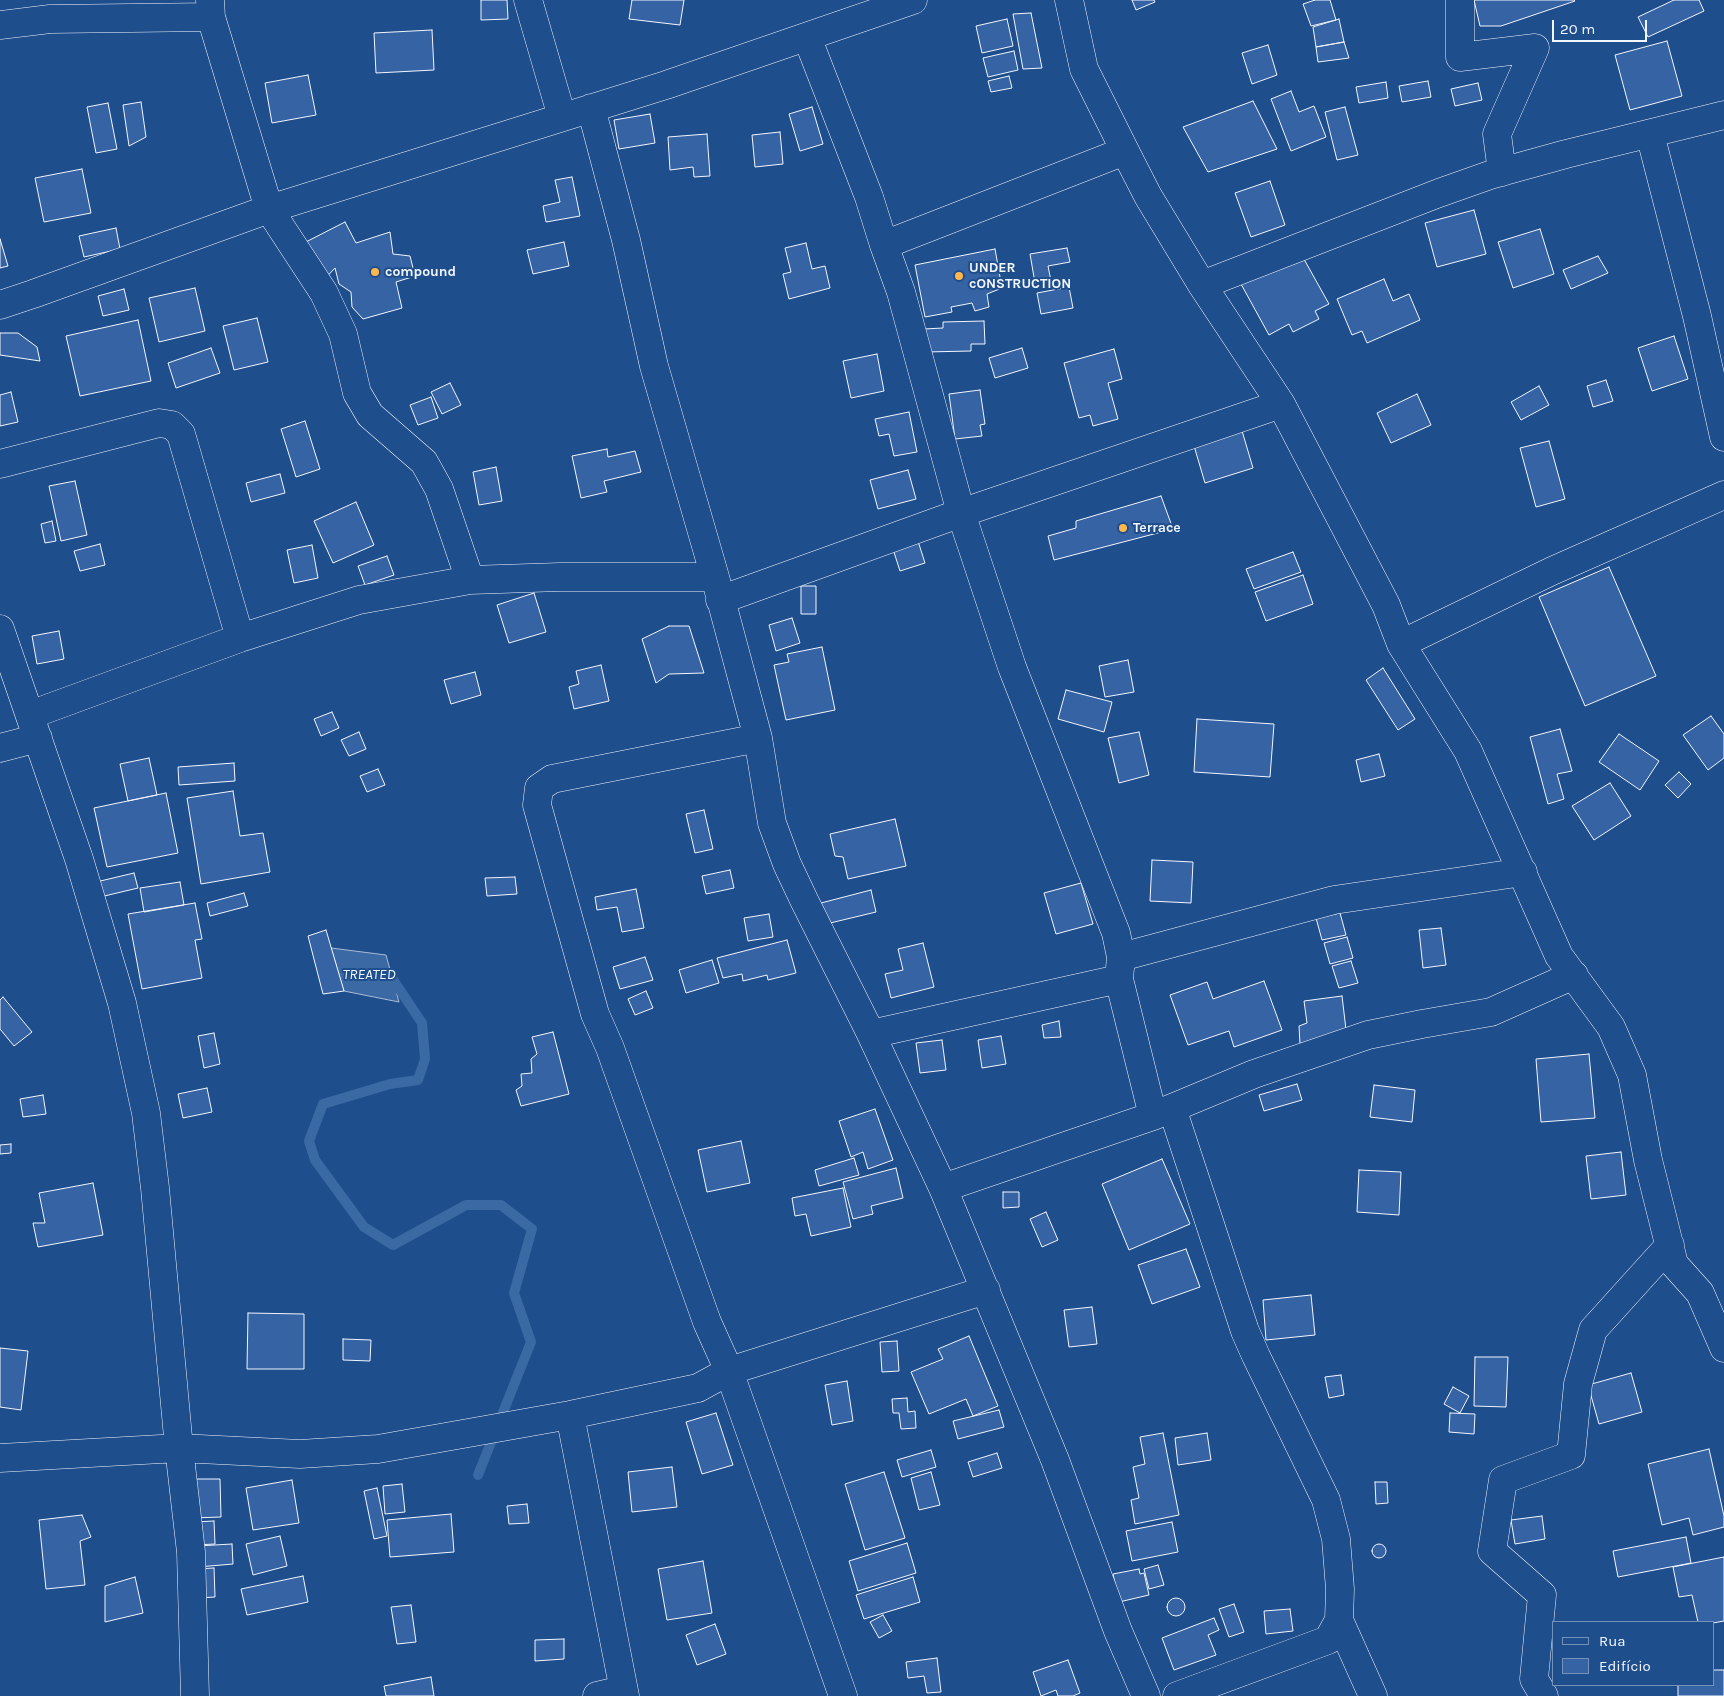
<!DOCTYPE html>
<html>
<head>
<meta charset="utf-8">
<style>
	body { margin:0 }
	#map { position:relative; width:1724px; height:1696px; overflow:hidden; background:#1f4e8c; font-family:Karla,sans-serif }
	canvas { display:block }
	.legend { position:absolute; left:1552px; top:1621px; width:162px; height:65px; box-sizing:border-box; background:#1f4e8c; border:1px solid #7391ba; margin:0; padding:6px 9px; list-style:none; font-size:15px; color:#f2f6ff }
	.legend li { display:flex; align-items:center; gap:10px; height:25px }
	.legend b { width:25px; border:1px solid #7391ba }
	.scale { position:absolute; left:1552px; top:20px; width:95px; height:22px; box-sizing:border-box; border:2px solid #f2f6ff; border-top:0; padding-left:6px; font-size:15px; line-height:18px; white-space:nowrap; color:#f2f6ff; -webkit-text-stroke:4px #1f4e8c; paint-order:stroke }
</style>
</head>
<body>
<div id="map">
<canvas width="1724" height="1696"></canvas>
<ul class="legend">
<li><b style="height:6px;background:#1f4e8c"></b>Rua</li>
<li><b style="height:14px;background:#3563a3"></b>Edifício</li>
</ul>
<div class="scale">20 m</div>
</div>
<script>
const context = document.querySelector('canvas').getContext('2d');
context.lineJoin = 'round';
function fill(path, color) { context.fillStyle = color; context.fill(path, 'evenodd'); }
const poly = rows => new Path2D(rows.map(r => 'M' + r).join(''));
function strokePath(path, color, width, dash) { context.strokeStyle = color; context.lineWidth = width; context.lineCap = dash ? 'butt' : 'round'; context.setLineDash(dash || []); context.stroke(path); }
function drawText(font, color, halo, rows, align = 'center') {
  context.font = font + ' Karla,sans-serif'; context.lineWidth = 4; context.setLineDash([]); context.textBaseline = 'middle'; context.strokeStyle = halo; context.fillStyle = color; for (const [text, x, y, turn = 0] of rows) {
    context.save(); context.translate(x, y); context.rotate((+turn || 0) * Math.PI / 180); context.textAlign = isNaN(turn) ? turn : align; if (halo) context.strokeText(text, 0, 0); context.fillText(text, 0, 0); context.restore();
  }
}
const water = poly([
	[331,948,386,955,399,1002,344,991,331,948]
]);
fill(water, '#3b69a3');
strokePath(water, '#a8bbd7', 1);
strokePath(poly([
	[392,978,422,1023,425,1059,418,1080,390,1084,323,1104,309,1141,315,1160,364,1227,393,1245,466,1205,501,1205,532,1229,514,1293,531,1342,478,1475]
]), '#3b69a3', 10);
const building = poly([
	[481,0,507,0,508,19,481,20,481,0],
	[632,0,684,0,680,25,629,19,632,0],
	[1132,0,1154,0,1155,2,1136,10,1132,0],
	[1315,0,1330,0,1336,20,1311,26,1303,4,1315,0],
	[1474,0,1574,0,1575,1,1501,26,1480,26,1474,0],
	[1674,0,1699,0,1704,11,1648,37,1638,17,1674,0],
	[1031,13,1042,68,1023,69,1013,14,1031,13],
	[1007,19,1013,46,982,53,976,26,1007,19],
	[1339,19,1344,42,1316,47,1313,27,1339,19],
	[432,30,434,70,376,73,374,33,432,30],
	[1667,41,1682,96,1630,110,1615,55,1667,41],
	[1344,42,1349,58,1318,62,1316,47,1344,42],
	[1268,45,1277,75,1252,84,1242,53,1268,45],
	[1014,51,1018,70,988,77,983,58,1014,51],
	[308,75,316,115,272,123,265,83,308,75],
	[1009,76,1012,88,991,92,988,81,1009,76],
	[1428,81,1431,97,1402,102,1399,86,1428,81],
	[1386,82,1388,98,1359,103,1356,87,1386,82],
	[1478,83,1482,100,1455,106,1451,89,1478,83],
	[1291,91,1299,112,1314,106,1326,137,1291,151,1271,99,1291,91],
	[1253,101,1277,149,1208,172,1183,127,1253,101],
	[141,102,146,137,129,146,123,105,141,102],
	[108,103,117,149,96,153,87,107,108,103],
	[812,107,823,144,800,151,789,114,812,107],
	[1345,107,1358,155,1337,160,1325,112,1345,107],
	[650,114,655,143,619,149,614,120,650,114],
	[780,132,783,164,755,167,752,135,780,132],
	[707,134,710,176,694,177,693,167,670,170,668,137,707,134],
	[82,169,91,213,44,222,35,178,82,169],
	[572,177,580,216,546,222,543,206,560,202,555,180,572,177],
	[1270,181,1285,225,1251,237,1235,193,1270,181],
	[1474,210,1486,254,1437,267,1425,223,1474,210],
	[345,222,356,243,390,232,393,254,410,256,415,276,396,282,402,308,363,319,352,307,351,292,339,284,335,268,319,285,300,245,345,222],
	[116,228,120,249,84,257,79,236,116,228],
	[1540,229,1554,274,1513,288,1498,242,1540,229],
	[0,239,8,266,0,268,0,239],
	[564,242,569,266,533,274,527,250,564,242],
	[806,243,812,269,825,266,830,288,789,299,783,274,791,272,785,248,806,243],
	[1067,248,1070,262,1048,266,1051,281,1035,283,1030,254,1067,248],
	[995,249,1002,288,987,294,989,307,975,311,972,303,951,307,952,312,925,317,915,265,995,249],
	[1300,252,1329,304,1315,311,1319,319,1293,332,1289,324,1269,335,1241,284,1300,252],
	[1598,256,1608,273,1571,289,1563,270,1598,256],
	[1384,279,1393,301,1409,294,1420,320,1367,343,1362,331,1352,335,1337,299,1384,279],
	[1069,287,1073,308,1041,314,1037,293,1069,287],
	[195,288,205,331,159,342,149,298,195,288],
	[124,289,129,310,103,316,98,296,124,289],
	[257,318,268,362,234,370,223,326,257,318],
	[138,320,151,381,80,396,66,336,138,320],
	[984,321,985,344,971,344,971,351,925,352,924,329,943,328,943,322,984,321],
	[0,333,18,333,37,347,40,361,0,355,0,333],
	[1674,336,1688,379,1652,391,1638,348,1674,336],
	[211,348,220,373,176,388,168,363,211,348],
	[1022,348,1028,368,995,378,989,358,1022,348],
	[1114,349,1122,379,1108,383,1118,419,1093,426,1090,415,1079,418,1064,363,1114,349],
	[877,354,884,391,851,398,843,361,877,354],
	[1606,380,1613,401,1593,407,1587,386,1606,380],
	[450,383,461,405,442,414,431,392,450,383],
	[1539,386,1549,405,1521,420,1511,402,1539,386],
	[980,390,985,424,980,425,982,436,955,439,949,394,980,390],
	[11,392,18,422,0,426,0,395,11,392],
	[1417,394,1431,425,1391,443,1377,413,1417,394],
	[431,397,438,418,418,425,410,405,431,397],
	[909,412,917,452,894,456,889,434,879,436,875,419,909,412],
	[305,421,320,469,296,477,281,429,305,421],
	[1240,424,1253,468,1205,483,1192,439,1240,424],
	[1549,441,1565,499,1536,507,1520,448,1549,441],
	[607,449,608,457,635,451,641,472,604,481,607,492,581,498,572,456,607,449],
	[496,467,502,501,479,505,473,472,496,467],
	[908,470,916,499,878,509,870,480,908,470],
	[280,474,285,493,251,502,246,483,280,474],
	[75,481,87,535,61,541,49,486,75,481],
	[1161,496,1173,529,1054,560,1048,536,1076,528,1076,521,1161,496],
	[356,502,374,545,333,563,314,521,356,502],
	[52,521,56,541,45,543,41,524,52,521],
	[917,538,925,563,900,571,892,546,917,538],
	[100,544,105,565,80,571,74,551,100,544],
	[312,545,318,578,294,583,287,550,312,545],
	[1293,552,1301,572,1254,589,1246,569,1293,552],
	[387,556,394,575,365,585,358,566,387,556],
	[1609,567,1656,676,1585,706,1539,597,1609,567],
	[1303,575,1313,604,1266,621,1255,592,1303,575],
	[801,586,816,586,816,614,801,614,801,586],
	[534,593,546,632,509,643,497,605,534,593],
	[792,618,800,643,776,651,769,625,792,618],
	[669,626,689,626,704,673,669,674,656,683,642,639,669,626],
	[59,631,64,659,37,664,32,636,59,631],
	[822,647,835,710,786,720,774,665,789,662,787,654,822,647],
	[1128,660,1134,692,1105,697,1099,666,1128,660],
	[601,665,609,701,574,709,569,687,579,684,576,671,601,665],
	[1383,668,1415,719,1398,730,1366,680,1383,668],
	[475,672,481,695,451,704,444,680,475,672],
	[1066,690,1112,702,1104,732,1058,719,1066,690],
	[332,712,339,728,321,736,314,719,332,712],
	[1711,716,1724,734,1724,758,1708,770,1683,735,1711,716],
	[1197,719,1274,724,1270,777,1194,772,1197,719],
	[1560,729,1572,771,1557,774,1564,799,1548,804,1530,737,1560,729],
	[359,732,366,749,349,756,341,740,359,732],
	[1139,732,1149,775,1119,783,1108,738,1139,732],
	[1619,734,1659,761,1640,790,1599,762,1619,734],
	[1379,754,1385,776,1361,782,1356,760,1379,754],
	[149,758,157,795,128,801,120,764,149,758],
	[234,763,235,781,179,785,178,767,234,763],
	[378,769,385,785,367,792,360,776,378,769],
	[1679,772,1691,784,1678,798,1665,785,1679,772],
	[1610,783,1631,816,1594,840,1572,806,1610,783],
	[233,791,240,836,263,833,270,872,201,884,187,798,233,791],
	[166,793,178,853,107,867,94,808,166,793],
	[704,810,713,849,695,853,686,814,704,810],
	[895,819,906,866,848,879,843,857,835,856,830,834,895,819],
	[1152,860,1193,862,1191,903,1150,901,1152,860],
	[730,870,734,888,706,894,702,876,730,870],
	[134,873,138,888,96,898,92,883,134,873],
	[515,877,517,894,487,896,485,878,515,877],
	[180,882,184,905,144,912,140,888,180,882],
	[1081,883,1093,924,1056,934,1044,893,1081,883],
	[636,889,644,928,622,932,617,907,597,910,595,897,636,889],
	[871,890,876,912,826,924,821,903,871,890],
	[244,893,248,906,210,916,207,903,244,893],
	[195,903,202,939,195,940,202,978,142,989,128,914,195,903],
	[1340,913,1346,935,1322,940,1316,918,1340,913],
	[769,914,773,937,748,941,744,918,769,914],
	[1441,928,1446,965,1423,968,1419,930,1441,928],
	[326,930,344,991,323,994,308,936,326,930],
	[1347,937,1353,958,1330,964,1324,943,1347,937],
	[787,940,796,973,768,980,767,975,743,981,742,974,723,978,717,958,787,940],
	[923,943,934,987,891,998,885,974,903,970,898,949,923,943],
	[645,957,653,980,620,989,613,967,645,957],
	[712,960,719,983,686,993,679,970,712,960],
	[1351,961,1358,983,1339,988,1332,966,1351,961],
	[1264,981,1282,1030,1234,1047,1229,1031,1188,1045,1170,995,1207,982,1213,999,1264,981],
	[646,991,653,1008,635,1015,628,999,646,991],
	[1342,996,1347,1038,1300,1044,1299,1026,1307,1023,1304,1001,1342,996],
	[3,997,32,1032,14,1046,0,1029,0,1000,3,997],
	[1059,1021,1061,1037,1044,1038,1042,1025,1059,1021],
	[553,1032,569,1094,521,1106,516,1090,522,1086,521,1074,532,1073,531,1059,537,1054,532,1037,553,1032],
	[214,1033,220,1064,204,1068,198,1036,214,1033],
	[1001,1036,1006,1064,982,1068,978,1040,1001,1036],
	[942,1040,946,1070,920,1073,916,1043,942,1040],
	[1589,1054,1595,1118,1541,1122,1536,1059,1589,1054],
	[1297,1084,1302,1100,1264,1111,1259,1095,1297,1084],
	[1374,1085,1415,1090,1412,1122,1370,1117,1374,1085],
	[207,1088,212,1112,183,1118,178,1094,207,1088],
	[43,1095,46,1114,23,1117,20,1099,43,1095],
	[875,1109,893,1160,868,1169,863,1152,851,1157,839,1121,875,1109],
	[741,1141,750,1183,707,1192,698,1150,741,1141],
	[11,1144,11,1153,0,1154,0,1145,11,1144],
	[1621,1152,1626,1195,1591,1199,1586,1156,1621,1152],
	[854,1158,859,1175,819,1186,815,1170,854,1158],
	[1162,1159,1190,1224,1129,1250,1102,1184,1162,1159],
	[896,1168,903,1198,871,1206,873,1214,853,1219,843,1182,896,1168],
	[1359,1170,1401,1172,1399,1215,1357,1212,1359,1170],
	[93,1183,103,1235,38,1247,33,1223,45,1223,39,1193,93,1183],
	[843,1188,851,1227,811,1236,806,1214,795,1216,792,1198,843,1188],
	[1003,1192,1019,1192,1019,1207,1003,1208,1003,1192],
	[1046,1212,1058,1240,1042,1247,1030,1219,1046,1212],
	[1186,1249,1200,1287,1152,1304,1138,1265,1186,1249],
	[1311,1295,1315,1335,1266,1340,1263,1300,1311,1295],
	[1092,1307,1097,1344,1069,1347,1064,1310,1092,1307],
	[248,1313,304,1314,304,1369,247,1369,248,1313],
	[969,1336,998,1406,973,1416,966,1399,929,1414,911,1372,943,1359,938,1349,969,1336],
	[343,1339,371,1340,370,1361,343,1360,343,1339],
	[897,1341,899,1371,882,1372,880,1342,897,1341],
	[0,1348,28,1351,21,1410,0,1407,0,1348],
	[1475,1357,1508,1357,1506,1407,1474,1406,1475,1357],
	[1631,1373,1642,1412,1599,1424,1588,1385,1631,1373],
	[1341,1375,1344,1395,1329,1398,1325,1377,1341,1375],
	[847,1381,853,1421,832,1425,825,1385,847,1381],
	[1453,1387,1469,1396,1460,1413,1444,1404,1453,1387],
	[907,1398,908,1412,915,1411,916,1428,901,1429,899,1413,893,1413,892,1399,907,1398],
	[999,1410,1004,1427,958,1439,953,1421,999,1410],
	[716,1413,733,1465,702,1474,686,1422,716,1413],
	[1450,1413,1475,1414,1474,1434,1449,1432,1450,1413],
	[1163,1433,1179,1515,1135,1524,1131,1500,1139,1498,1133,1467,1145,1464,1140,1437,1163,1433],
	[1207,1433,1211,1460,1178,1465,1175,1438,1207,1433],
	[1709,1449,1724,1516,1724,1527,1693,1535,1689,1518,1662,1525,1648,1464,1709,1449],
	[931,1450,936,1467,902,1477,897,1460,931,1450],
	[997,1453,1002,1468,973,1477,968,1462,997,1453],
	[672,1467,677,1507,632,1512,628,1472,672,1467],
	[884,1472,905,1538,865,1550,845,1484,884,1472],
	[931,1472,940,1505,919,1510,911,1478,931,1472],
	[191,1479,220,1479,221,1517,192,1518,191,1479],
	[292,1480,299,1523,253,1530,246,1488,292,1480],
	[1375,1482,1387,1482,1388,1503,1376,1504,1375,1482],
	[402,1484,405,1512,385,1514,383,1486,402,1484],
	[377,1488,387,1536,374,1539,364,1491,377,1488],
	[527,1504,529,1523,509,1524,507,1506,527,1504],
	[451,1514,454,1552,390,1557,387,1520,451,1514],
	[82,1515,91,1537,80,1541,85,1585,46,1589,39,1520,82,1515],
	[1542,1516,1545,1539,1515,1544,1511,1520,1542,1516],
	[214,1521,215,1544,195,1545,194,1522,214,1521],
	[1172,1522,1178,1552,1132,1561,1126,1531,1172,1522],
	[280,1536,287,1566,253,1575,246,1544,280,1536],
	[1686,1537,1691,1563,1618,1577,1613,1551,1686,1537],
	[907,1543,916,1573,858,1591,849,1561,907,1543],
	'1372 1551a7 7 0 1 1 14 0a7 7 0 1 1-14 0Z',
	[232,1544,233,1564,198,1567,197,1546,232,1544],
	[1724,1557,1724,1621,1713,1623,1698,1622,1692,1595,1679,1597,1673,1567,1724,1557],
	[703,1561,712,1613,667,1620,658,1569,703,1561],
	[1158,1565,1164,1585,1149,1589,1144,1569,1158,1565],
	[214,1568,215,1597,198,1598,196,1569,214,1568],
	[1139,1569,1140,1574,1144,1573,1149,1595,1119,1602,1113,1574,1139,1569],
	[303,1576,308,1602,247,1615,241,1589,303,1576],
	[135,1577,143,1613,105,1622,105,1586,135,1577],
	[913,1577,920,1602,864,1619,856,1595,913,1577],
	'1167 1607a9 9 0 1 1 18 0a9 9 0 1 1-18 0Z',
	[1234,1604,1244,1632,1229,1637,1219,1609,1234,1604],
	[411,1605,416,1642,397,1644,391,1607,411,1605],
	[1290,1609,1293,1631,1266,1634,1264,1611,1290,1609],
	[883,1615,892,1631,879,1638,870,1622,883,1615],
	[1214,1618,1219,1630,1208,1635,1216,1655,1174,1670,1162,1638,1214,1618],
	[715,1624,726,1654,697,1665,686,1635,715,1624],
	[564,1639,564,1659,535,1661,535,1640,564,1639],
	[937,1658,941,1692,927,1693,924,1676,908,1678,906,1662,937,1658],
	[1068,1660,1080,1693,1073,1696,1058,1696,1056,1690,1041,1696,1033,1672,1068,1660],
	[1713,1670,1724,1670,1724,1696,1678,1696,1678,1685,1713,1685,1713,1670],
	[431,1677,434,1696,386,1696,384,1686,431,1677]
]);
fill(building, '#3563a3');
strokePath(building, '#f2f6ff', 1);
const street = poly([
	[210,0,211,17,269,209,324,293,343,334,357,393,370,415,424,462,439,489,470,580],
	[528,0,562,117],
	[1069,0,1084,69,1125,151,1148,196,1202,285,1281,404,1386,605,1401,644,1468,751,1559,956,1611,1027,1632,1075,1648,1160,1674,1264,1700,1293,1724,1348],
	[1460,0,1460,57,1535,48,1497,134,1502,172],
	[0,25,50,19,211,17],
	[807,37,869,197,884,245,901,292,961,513,1012,667,1116,933,1121,957,1119,979,1153,1116],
	[591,108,626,240,654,366,715,577,758,738,772,823,787,864,804,900,871,1034,943,1188,1055,1460,1118,1631,1146,1696],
	[1650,134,1697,316,1724,437],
	[884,245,1125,151],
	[1202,285,1439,193,1490,175,1566,154,1724,115],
	[0,305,33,294,269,209,666,85,913,0],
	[0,464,159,423,172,425,181,434,240,638],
	[720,600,961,513,1281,404],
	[0,629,79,859,122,1003,146,1113,155,1188,179,1448,191,1552,195,1696],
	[1401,644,1552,571,1724,495],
	[30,715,240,638,359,600,470,580,560,577,715,577],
	[758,738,552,779,539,788,537,805,595,1014,610,1048,707,1322,729,1371,843,1696],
	[0,748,38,738],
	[1121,957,1334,900,1523,872],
	[871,1034,1119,979],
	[1172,1108,1245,1331,1256,1356,1326,1500,1336,1539,1340,1589,1339,1620,1373,1696],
	[943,1188,1153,1116,1254,1074,1368,1035,1422,1024,1491,1012,1574,975],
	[570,1415,625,1696],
	[0,1458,179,1448,300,1454,378,1449,570,1415,698,1388,729,1371,986,1290],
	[597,1696,623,1690],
	[1177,1696,1328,1640,1339,1620],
	[1544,1696,1534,1679,1542,1595,1492,1551,1503,1480,1571,1455,1578,1384,1593,1330,1670,1245]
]);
strokePath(street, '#f2f6ff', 29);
strokePath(street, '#1f4e8c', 28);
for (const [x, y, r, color] of [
	[375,272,5,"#ffb74d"],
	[959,276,5,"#ffb74d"],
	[1123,528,5,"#ffb74d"]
]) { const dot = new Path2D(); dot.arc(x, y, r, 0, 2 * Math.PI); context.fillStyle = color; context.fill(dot); strokePath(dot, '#1f4e8c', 2); }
drawText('bold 14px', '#f2f6ff', '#1f4e8c', [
	["UNDER",969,268],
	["cONSTRUCTION",969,284],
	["compound",385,272],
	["Terrace",1133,528]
], 'left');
drawText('italic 15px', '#f2f6ff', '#1f4e8c', [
	["TREATED",369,975]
]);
</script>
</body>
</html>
